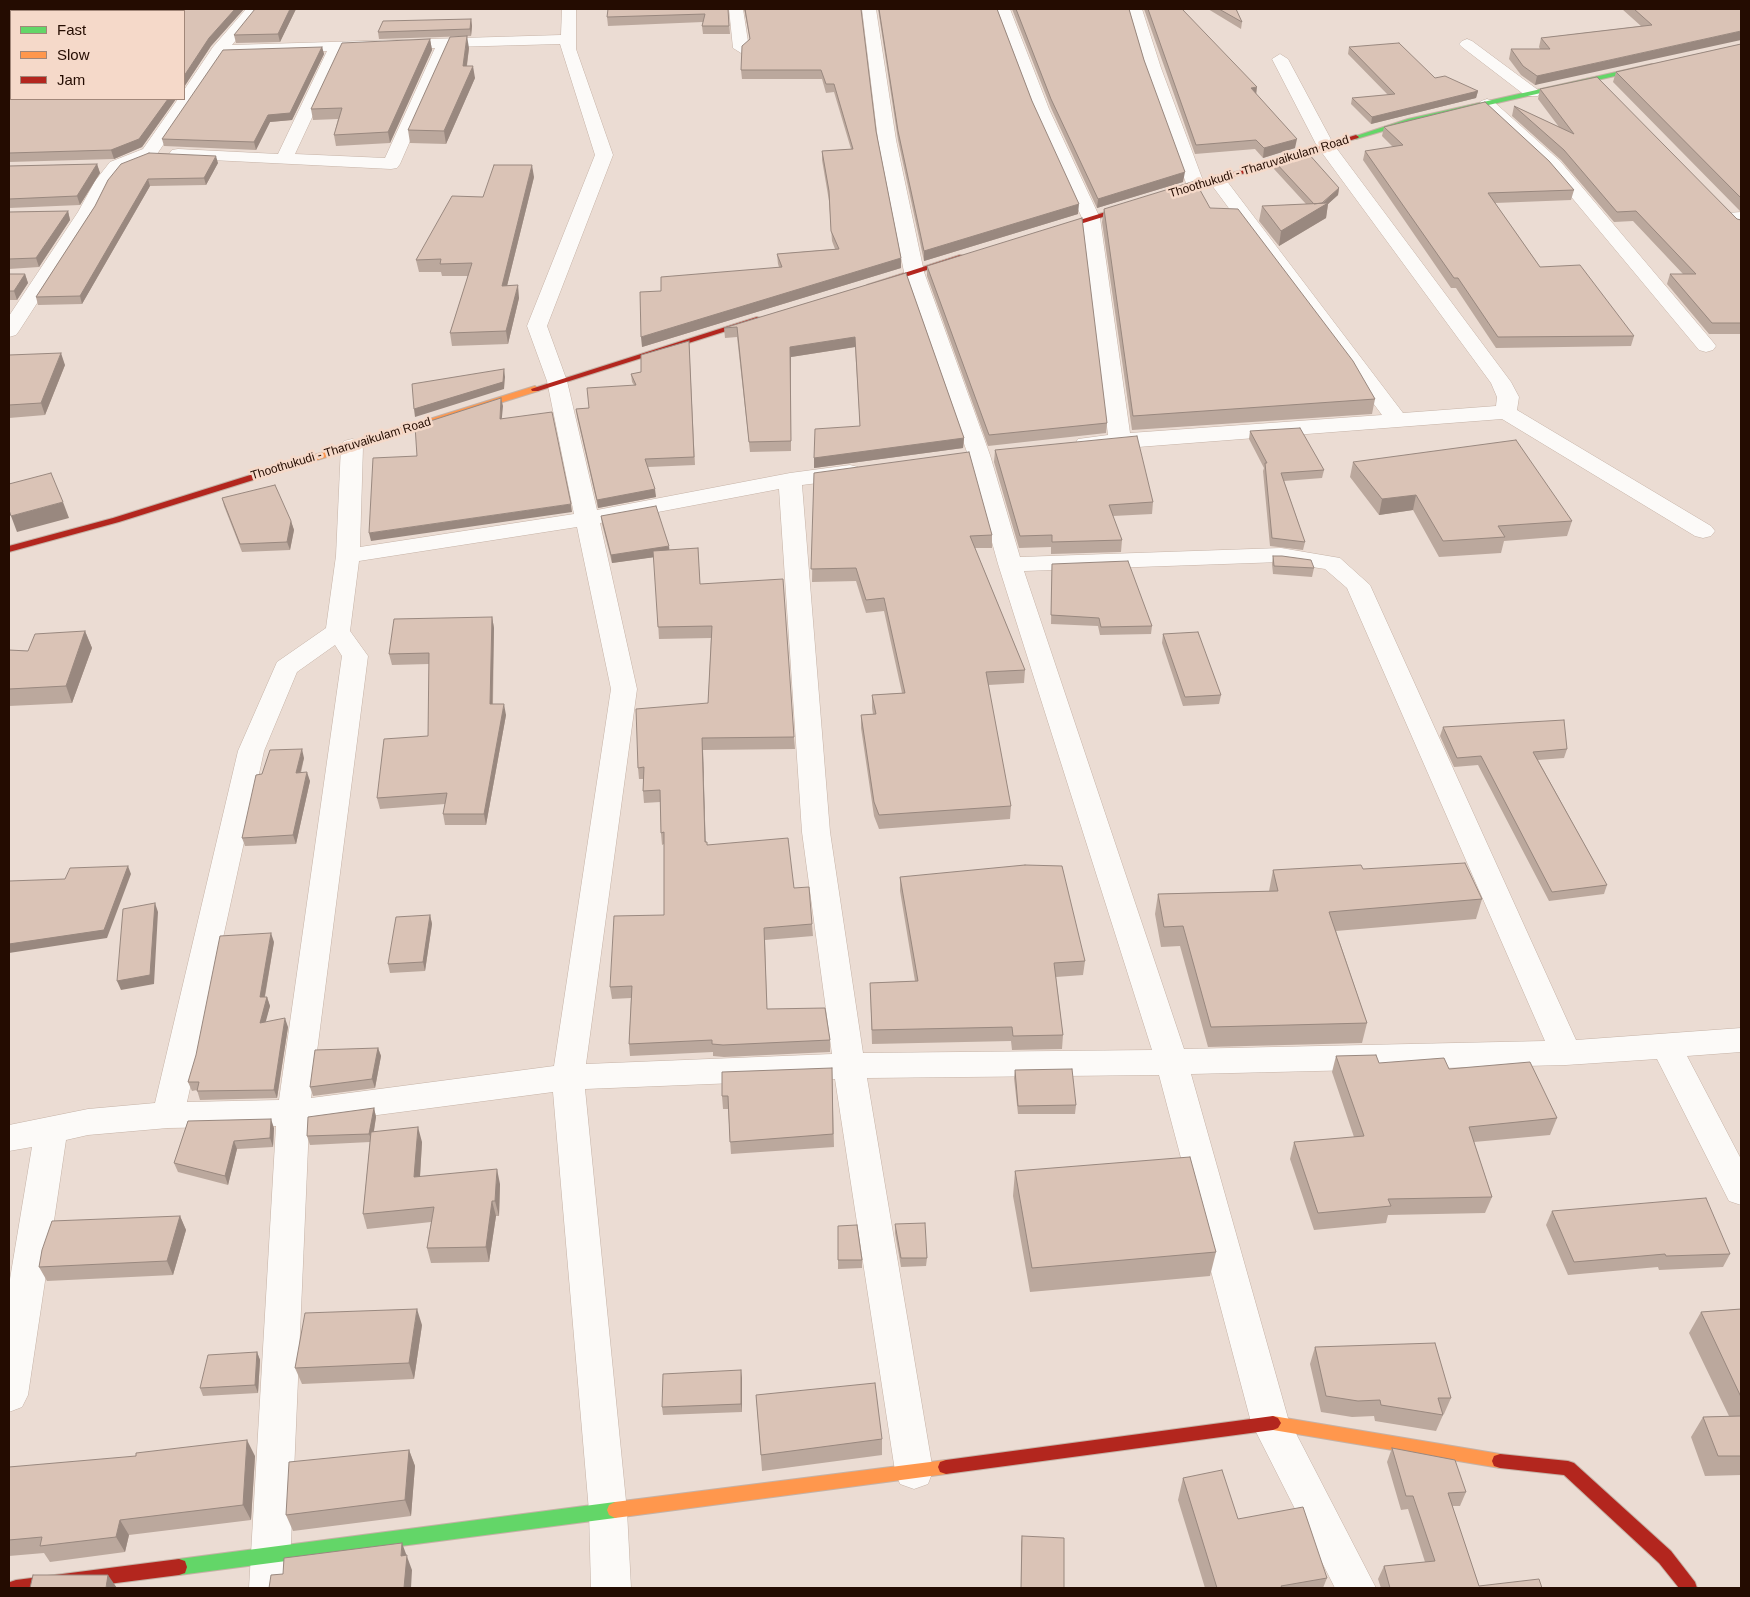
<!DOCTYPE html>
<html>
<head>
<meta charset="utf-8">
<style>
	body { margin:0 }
	#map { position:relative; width:1750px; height:1597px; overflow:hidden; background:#ebdcd3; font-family:Arial,sans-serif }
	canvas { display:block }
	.frame { position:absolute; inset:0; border:10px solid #240c01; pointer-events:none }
	.legend { position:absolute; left:10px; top:10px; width:175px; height:90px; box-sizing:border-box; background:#f5d9c9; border:1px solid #a18779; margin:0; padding:6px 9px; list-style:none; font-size:15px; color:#240c01 }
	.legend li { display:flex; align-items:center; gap:10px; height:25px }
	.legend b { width:25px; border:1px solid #a18779 }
</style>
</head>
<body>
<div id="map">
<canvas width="1750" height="1597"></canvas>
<div class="frame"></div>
<ul class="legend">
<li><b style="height:6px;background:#63d668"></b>Fast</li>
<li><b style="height:6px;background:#ff974d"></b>Slow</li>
<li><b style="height:6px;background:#b3261e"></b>Jam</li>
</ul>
</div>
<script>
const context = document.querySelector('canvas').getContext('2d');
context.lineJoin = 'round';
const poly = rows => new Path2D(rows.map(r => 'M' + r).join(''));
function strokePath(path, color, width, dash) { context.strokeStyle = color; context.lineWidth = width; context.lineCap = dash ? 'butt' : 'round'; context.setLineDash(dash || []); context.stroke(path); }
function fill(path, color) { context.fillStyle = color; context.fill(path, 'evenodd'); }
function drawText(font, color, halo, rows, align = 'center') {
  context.font = font + ' Arial,sans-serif'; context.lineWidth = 5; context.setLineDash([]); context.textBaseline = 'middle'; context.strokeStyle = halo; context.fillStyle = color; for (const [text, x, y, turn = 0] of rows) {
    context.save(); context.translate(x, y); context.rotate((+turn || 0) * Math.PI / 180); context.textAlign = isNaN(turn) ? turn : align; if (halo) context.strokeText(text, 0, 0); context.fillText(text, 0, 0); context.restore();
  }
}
const street = poly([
	[246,9,261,9,232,45,561,35,562,9,576,9,576,49,613,155,547,326,567,381,597,510,790,473,850,465,858,467,861,472,858,477,850,479,802,485,830,832,863,1053,1152,1050,998,564,968,455,904,272,878,140,862,9,876,9,896,140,924,272,990,455,1020,557,1281,548,1340,558,1370,585,1576,1040,1741,1028,1741,1052,1687,1056,1741,1159,1741,1205,1729,1201,1657,1059,1566,1065,1191,1074,1288,1418,1376,1588,1335,1588,1251,1422,1159,1075,867,1078,933,1471,928,1484,914,1489,900,1484,895,1471,835,1079,585,1089,627,1511,631,1588,591,1588,589,1511,553,1092,309,1124,289,1588,249,1588,276,1126,168,1128,88,1135,66,1140,28,1395,22,1407,9,1412,9,1285,32,1147,9,1151,9,1125,88,1109,155,1103,238,751,277,662,326,628,336,556,341,446,344,441,352,439,360,441,363,446,360,547,574,514,547,381,527,326,595,155,560,44,451,47,400,164,397,168,391,169,172,158,169,154,172,150,178,149,278,154,327,51,224,55,155,157,122,170,109,186,96,212,19,331,16,335,9,337,9,316,78,212,95,181,110,162,143,149,178,99,184,99,184,90,213,47,246,9],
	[435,48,385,158,295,154,343,51,435,48],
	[779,489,802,832,832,1054,586,1064,637,689,600,523,779,489],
	[577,527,611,689,554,1066,311,1098,368,656,350,631,359,561,577,527],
	[1281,562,1325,569,1347,588,1545,1041,1184,1049,1024,571,1281,562],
	[335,645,342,656,279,1100,187,1102,264,751,297,672,335,645],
	[729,9,743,9,749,48,746,51,741,53,733,48,729,9],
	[996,9,1010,9,1049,109,1100,218,1130,433,1382,415,1208,180,1211,176,1217,175,1223,176,1403,413,1496,406,1497,397,1491,383,1317,146,1272,59,1280,54,1288,59,1334,145,1511,382,1519,397,1517,410,1711,526,1715,531,1711,536,1703,538,1695,536,1502,419,1086,451,1078,449,1075,444,1078,439,1108,435,1082,218,1033,109,996,9],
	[1128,9,1142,9,1161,68,1205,186,1202,190,1190,190,1187,186,1145,68,1128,9],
	[1467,39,1472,41,1538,90,1540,93,1538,96,1526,96,1462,47,1459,44,1462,41,1467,39],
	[1487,99,1493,101,1560,161,1713,342,1716,346,1713,350,1706,352,1699,350,1548,169,1481,107,1479,104,1481,101,1487,99],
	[1741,212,1741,222,1728,221,1725,217,1728,213,1741,212]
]);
const fast = poly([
	[1652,64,1654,65,1654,67,1410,123,1356,139,1353,137,1408,119,1652,64],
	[615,1502,621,1505,623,1510,621,1515,615,1518,179,1575,173,1573,171,1567,173,1561,179,1559,615,1502]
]);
const slow = poly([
	[535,386,539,389,538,391,314,461,308,461,306,459,308,457,535,386],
	[1273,1416,1500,1454,1506,1456,1508,1461,1506,1466,1500,1468,1273,1430,1268,1428,1265,1423,1268,1418,1273,1416],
	[946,1460,952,1462,954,1467,952,1472,946,1474,615,1518,609,1515,607,1510,609,1505,615,1502,946,1460]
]);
const jam = poly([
	[1356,135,1359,137,1358,138,1051,233,1044,231,1356,135],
	[960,255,967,257,874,287,867,285,960,255],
	[757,317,764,319,538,391,532,391,531,389,757,317],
	[311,456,314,457,314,461,119,522,9,552,9,546,113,518,311,456],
	[1273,1416,1278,1418,1281,1423,1278,1428,1273,1430,946,1474,940,1472,938,1467,940,1462,946,1460,1273,1416],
	[1500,1454,1568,1461,1574,1463,1671,1551,1695,1582,1697,1588,1679,1588,1659,1563,1564,1475,1500,1468,1494,1466,1492,1461,1494,1456,1500,1454],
	[179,1559,185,1561,187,1567,185,1573,179,1575,77,1588,9,1588,10,1582,16,1580,179,1559]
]);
strokePath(street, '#c5b2a6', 1);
strokePath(fast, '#c5b2a6', 2);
strokePath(slow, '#c5b2a6', 2);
strokePath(jam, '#c5b2a6', 2);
fill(street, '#fcfaf8');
fill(fast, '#63d668');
fill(slow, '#ff974d');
fill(jam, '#b3261e');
fill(poly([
	[9,9,244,9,211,46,184,87,184,11,11,11,11,99,176,99,142,147,114,159,9,162,9,74,10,73,10,69,9,68],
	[296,9,280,42,236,43,234,35],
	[728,9,730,34,703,34,702,26,703,22,608,26,607,17],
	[744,9,861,9,876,131,901,268,642,347,661,291,779,267,778,264,777,254,835,249,832,241,829,201,822,160,822,151,851,149,834,92,826,93,822,79,742,79,741,70,750,40],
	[878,9,997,9,1032,101,1078,214,924,261,898,140],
	[1012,9,1129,9,1144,60,1183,182,1097,208,1051,108],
	[1144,9,1182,9,1256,94,1295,148,1263,158,1255,149,1195,154],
	[1208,9,1236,9,1242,22,1241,29],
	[1622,9,1741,9,1535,85,1521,75,1509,59,1511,49,1540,49,1539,47,1541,38,1641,26],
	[471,19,472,26,471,36,379,39,378,32],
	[430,39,432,50,390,143,336,146,334,135,338,119,313,120,311,109],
	[1741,44,1741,212,1613,82,1616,72],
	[322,47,324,54,292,120,270,122,256,150,164,146,162,139],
	[1349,47,1435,78,1478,91,1476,98,1371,124,1351,104,1352,98,1388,95,1348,54],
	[469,48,467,66,475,78,446,144,410,143,408,130],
	[1540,89,1737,219,1741,220,1741,334,1709,334,1667,284,1670,274,1683,274,1633,221,1614,222,1561,160,1512,116,1514,106,1559,127,1538,99],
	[1384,127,1574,190,1571,200,1495,203,1540,267,1634,336,1631,346,1496,348,1456,288,1451,288,1363,160,1365,151,1393,147,1382,136],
	[1275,162,1339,188,1338,195,1328,204,1326,218,1279,246,1259,221,1262,206,1306,204,1274,169],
	[218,163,206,185,150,186,82,304,38,305,36,297,95,206,108,180],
	[97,164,100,173,80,205,9,208,9,166],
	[534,177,507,286,519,298,508,344,452,346,450,333,468,276,442,276,441,272,419,272,416,260,483,197],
	[1210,208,1375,399,1372,414,1132,430,1102,222,1104,209],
	[68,211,70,220,39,267,9,269,9,212],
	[927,266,1107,423,1106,433,988,446,927,276],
	[906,273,964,438,963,448,814,468,814,458,860,426,855,347,791,357,791,451,750,452,737,337,725,338,724,328],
	[9,274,25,274,28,283,17,300,9,300],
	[689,341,695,465,648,467,656,497,598,508,577,417,576,409,589,408,634,385,632,382,631,374,641,372],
	[9,355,65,365,45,415,9,418],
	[1250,431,1324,470,1322,478,1284,481,1305,542,1303,550,1270,546,1263,471,1264,468,1249,439],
	[995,450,1153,502,1152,514,1113,516,1122,540,1121,552,1051,554,1051,547,1019,548,994,462],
	[1353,462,1572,521,1567,536,1504,541,1501,553,1439,557,1413,510,1379,515,1350,477],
	[814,473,992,535,992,548,975,548,1025,670,1024,683,988,685,1011,806,1010,819,879,829,874,816,861,728,861,715,873,714,872,708,872,695,902,693,884,611,866,613,856,581,812,582],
	[222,498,291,521,294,530,290,550,242,552,224,506],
	[601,516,669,550,698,548,700,584,794,737,795,749,703,750,705,842,707,845,794,888,812,924,813,936,765,940,767,1009,830,1040,830,1052,724,1057,713,1056,713,1052,630,1056,629,1044,631,998,612,999,610,987,664,915,664,844,662,845,661,833,660,802,644,803,643,791,643,779,639,779,638,768,708,703,711,638,659,639,654,557,612,563,602,524],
	[1273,556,1314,568,1312,577,1273,574,1272,564],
	[1052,564,1152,626,1151,634,1100,635,1098,626,1051,624],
	[492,617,494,628,493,704,506,715,486,825,445,825,443,814,445,804,380,809,377,798,428,736,429,664,392,665,389,654],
	[85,631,92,648,72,703,9,706,9,650,28,651],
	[1163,634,1221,695,1219,704,1183,706,1162,643],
	[1443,727,1567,749,1564,758,1538,760,1607,885,1604,894,1549,901,1478,765,1454,767,1440,736],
	[304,758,301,773,310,781,296,844,245,846,242,838,262,774],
	[1363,869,1482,899,1476,919,1336,931,1367,1023,1362,1043,1208,1047,1180,946,1161,947,1155,914,1158,894,1269,891,1273,870],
	[900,877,1085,961,1083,975,1056,977,1063,1035,1062,1049,1012,1050,1011,1041,872,1044,870,983,915,981,900,891],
	[430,915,432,924,425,971,390,973,388,964],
	[274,942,265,997,267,997,270,1006,265,1022,288,1027,277,1098,200,1100,197,1090,192,1091,188,1082],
	[378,1048,381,1056,375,1088,313,1096,310,1087],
	[1336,1056,1379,1063,1449,1069,1557,1118,1550,1135,1474,1142,1492,1197,1485,1213,1388,1215,1386,1223,1314,1230,1290,1159,1294,1142,1354,1137,1332,1072],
	[832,1068,834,1147,731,1154,728,1109,723,1109,722,1096],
	[1015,1070,1076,1105,1075,1114,1018,1114,1014,1078],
	[374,1108,376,1117,374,1131,422,1142,420,1177,500,1184,499,1216,496,1216,489,1262,431,1263,427,1248,431,1222,367,1229,363,1214,370,1142,310,1145,307,1136],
	[188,1121,274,1128,273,1147,237,1149,228,1185,178,1172,174,1163],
	[1015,1171,1216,1252,1210,1276,1030,1292,1013,1196],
	[1552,1211,1730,1254,1723,1267,1659,1270,1658,1267,1568,1275,1546,1225],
	[180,1216,186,1230,173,1275,47,1281,39,1267],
	[895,1224,927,1258,926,1266,901,1267,895,1233],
	[838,1226,862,1260,862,1268,838,1269],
	[1741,1309,1741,1475,1705,1476,1691,1437,1703,1417,1729,1416,1689,1333,1701,1312],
	[422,1325,414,1379,302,1384,295,1368],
	[1315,1347,1451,1398,1444,1414,1443,1414,1443,1415,1436,1431,1375,1421,1374,1416,1352,1417,1321,1412,1310,1364],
	[257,1352,260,1360,258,1393,203,1396,200,1388],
	[742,1378,742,1412,663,1415,662,1407],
	[756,1395,882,1439,882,1455,762,1471],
	[1392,1448,1466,1492,1460,1506,1452,1506,1479,1586,1542,1588,1381,1588,1378,1579,1384,1566,1425,1562,1408,1509,1401,1510,1387,1462],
	[409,1450,415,1466,411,1516,293,1531,286,1515],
	[255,1456,251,1520,129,1535,125,1552,50,1562,44,1553,9,1556,9,1467],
	[1183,1478,1238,1519,1327,1578,1323,1588,1205,1588,1178,1500],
	[1022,1536,1064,1588,1021,1588,1021,1543]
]), '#bba89d');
fill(poly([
	[235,9,244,9,211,46,184,87,184,76,209,38],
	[290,9,296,9,280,42,278,34],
	[471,19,472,26,471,36,470,29],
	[1741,31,1741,40,1535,85,1537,76],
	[467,36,469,48,465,78,463,66],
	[430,39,432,50,390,143,388,132],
	[322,47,324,54,292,120,270,122,256,150,254,142,268,115],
	[473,66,475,78,446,144,444,131],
	[1257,87,1256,96,1251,88],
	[1478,91,1476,98,1371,124,1372,117],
	[168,99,176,99,142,147,114,159,111,150],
	[1297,139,1295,148,1263,158,1264,148],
	[216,156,218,163,206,185,204,178],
	[97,164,100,173,80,205,77,196],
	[532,165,534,177,504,298,502,286],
	[1185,172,1183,182,1097,208,1098,199],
	[148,179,150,186,82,304,80,296],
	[1339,188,1338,195,1328,204,1326,218,1279,246,1281,231,1318,208],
	[1079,204,1078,214,924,261,924,251],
	[68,211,70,220,39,267,36,258],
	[901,258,901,268,642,347,641,337],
	[25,274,28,283,17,300,14,291],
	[518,285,519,298,508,344,506,331],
	[855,337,855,347,791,357,791,451,790,347],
	[61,353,65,365,45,415,41,403],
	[504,369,505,377,504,389,415,417,414,409],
	[501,398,503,406,501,427,500,419],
	[964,438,963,448,814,468,814,458],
	[655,489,656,497,598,508,597,500],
	[1416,495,1413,510,1379,515,1382,499],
	[63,502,69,518,17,532,11,516],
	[571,504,572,512,371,541,369,533],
	[291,521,294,530,290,550,287,542],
	[669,546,670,555,612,563,611,555],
	[492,617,494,628,492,715,490,704],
	[85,631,92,648,72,703,66,686],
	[504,704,506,715,486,825,484,814],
	[702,738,703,750,706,854,705,842],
	[302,749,304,758,298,781,296,773],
	[307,772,310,781,296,844,293,835],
	[128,866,131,874,107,938,9,953,9,944],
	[155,903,158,912,154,984,121,990,117,981],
	[430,915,432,924,425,971,423,962],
	[271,933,274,942,263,1006,260,997],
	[267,997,270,1006,263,1032,260,1023],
	[285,1018,288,1027,277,1098,274,1090],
	[378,1048,381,1056,375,1088,372,1079],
	[374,1108,376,1117,372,1142,369,1134],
	[271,1119,274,1128,273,1147,270,1138],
	[418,1127,422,1142,419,1192,414,1177],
	[234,1141,237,1149,228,1185,225,1176],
	[497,1169,500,1184,499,1216,495,1201],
	[492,1201,496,1216,489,1262,486,1247],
	[180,1216,186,1230,173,1275,167,1261],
	[417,1309,422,1325,414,1379,409,1363],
	[257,1352,260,1360,258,1393,255,1385],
	[741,1370,742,1378,742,1412,741,1404],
	[247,1440,255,1456,251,1520,243,1505],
	[409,1450,415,1466,411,1516,405,1500],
	[120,1520,129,1535,125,1552,116,1537],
	[402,1543,412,1570,411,1588,404,1588,401,1556],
	[108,1575,117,1588,106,1588]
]), '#99887f');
const building = poly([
	[9,9,235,9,209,38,184,76,184,11,11,11,11,99,168,99,139,139,111,150,9,153,9,74,10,73,10,61,9,61,9,9],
	[255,9,290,9,278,34,234,35,255,9],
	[608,9,728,9,729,26,702,26,705,14,607,17,608,9],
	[745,9,861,9,876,131,901,258,641,337,640,292,661,291,661,277,782,267,777,254,839,249,831,231,829,191,822,151,853,149,834,84,826,84,821,70,741,70,742,46,750,39,745,9],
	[879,9,997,9,1032,101,1079,204,924,251,898,131,879,9],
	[1016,9,1129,9,1144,60,1185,172,1098,199,1051,99,1016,9],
	[1148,9,1182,9,1257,87,1251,88,1297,139,1264,148,1256,140,1196,145,1148,9],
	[1219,9,1236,9,1242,22,1219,9],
	[1634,9,1741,9,1741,31,1537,76,1523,66,1511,49,1550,49,1541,38,1652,25,1634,9],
	[471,19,470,29,378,32,383,21,471,19],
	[467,36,463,66,473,66,444,131,408,130,450,37,467,36],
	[430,39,388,132,334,135,342,108,311,109,342,43,430,39],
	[1399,43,1435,78,1445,76,1478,91,1372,117,1352,98,1395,94,1349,47,1399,43],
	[1741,44,1741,198,1616,72,1741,44],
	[322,47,290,113,268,115,254,142,162,139,223,50,322,47],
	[1597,77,1737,219,1741,220,1741,323,1712,323,1670,274,1696,274,1636,211,1617,212,1564,150,1514,106,1574,134,1540,89,1597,77],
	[1485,102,1549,161,1574,190,1488,193,1540,267,1580,265,1634,336,1498,337,1458,278,1454,278,1365,151,1403,145,1384,127,1485,102],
	[1307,152,1339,188,1322,203,1314,204,1275,162,1307,152],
	[149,153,216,156,204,178,148,179,80,296,36,297,95,206,108,180,121,164,149,153],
	[97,164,77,196,9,199,9,166,97,164],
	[494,165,532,165,502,286,518,285,506,331,450,333,472,263,440,264,441,259,416,260,452,196,483,197,494,165],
	[1195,181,1210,208,1238,209,1353,361,1375,399,1133,416,1104,209,1195,181],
	[1328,203,1281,231,1262,206,1328,203],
	[68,211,36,258,9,259,9,212,68,211],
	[1082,218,1107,423,989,435,927,266,1082,218],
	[906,273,964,438,814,458,815,429,860,426,855,337,790,347,791,441,749,442,737,327,724,328,906,273],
	[9,274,25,274,14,291,9,291,9,274],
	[689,341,694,457,645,459,655,489,597,500,576,409,589,408,587,388,636,385,631,374,641,372,641,355,689,341],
	[61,353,41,403,9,405,9,355,61,353],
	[504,369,503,382,414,409,412,384,504,369],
	[501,398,500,419,552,412,571,504,369,533,373,458,417,456,415,426,501,398],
	[1300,428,1324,470,1281,473,1305,542,1272,538,1265,463,1267,463,1250,431,1300,428],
	[1137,436,1153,502,1109,505,1122,540,1052,542,1052,535,1020,536,995,450,1137,436],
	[1516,440,1572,521,1498,526,1505,537,1443,541,1416,495,1382,499,1353,462,1516,440],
	[969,452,992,535,970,536,1025,670,986,672,1011,806,879,815,874,802,861,715,876,714,872,695,905,693,884,598,866,600,856,568,811,569,814,473,969,452],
	[51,473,63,502,11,516,9,510,9,484,51,473],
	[275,485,291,521,287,542,240,544,222,498,275,485],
	[656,506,669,546,611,555,601,516,656,506],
	[698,548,700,584,783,579,794,737,702,738,705,842,707,842,707,845,788,838,794,888,809,887,812,924,764,928,767,1009,825,1008,830,1040,723,1045,712,1044,712,1040,629,1044,632,986,610,987,614,916,664,915,664,832,661,833,660,790,643,791,644,767,638,768,636,709,708,703,712,626,658,627,653,551,698,548],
	[1273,556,1282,556,1311,560,1314,568,1274,566,1273,556],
	[1128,561,1152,626,1101,627,1099,618,1051,615,1052,564,1128,561],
	[492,617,490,704,504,704,484,814,443,814,447,793,377,798,384,739,428,736,429,653,389,654,394,619,492,617],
	[85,631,66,686,9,689,9,650,28,651,35,634,85,631],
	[1198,632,1221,695,1185,697,1163,634,1198,632],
	[1564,720,1567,749,1533,752,1607,885,1552,892,1481,756,1457,758,1443,727,1564,720],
	[302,749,296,773,307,772,293,835,242,838,256,775,262,774,270,750,302,749],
	[1465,863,1482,899,1329,912,1367,1023,1211,1027,1183,926,1164,927,1158,894,1278,891,1273,870,1361,865,1363,869,1465,863],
	[1025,865,1062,866,1085,961,1054,963,1063,1035,1013,1036,1012,1027,872,1030,870,983,918,981,900,877,1025,865],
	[128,866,104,930,9,944,9,881,65,879,70,868,128,866],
	[155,903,150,975,117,981,123,909,155,903],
	[430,915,423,962,388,964,396,917,430,915],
	[271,933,260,997,267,997,260,1023,285,1018,274,1090,197,1091,199,1082,188,1082,196,1055,220,936,271,933],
	[378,1048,372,1079,310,1087,315,1050,378,1048],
	[1376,1055,1379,1063,1444,1058,1449,1069,1530,1062,1557,1118,1469,1127,1492,1197,1388,1199,1391,1206,1318,1213,1294,1142,1364,1136,1336,1056,1376,1055],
	[832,1068,833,1134,730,1142,728,1096,722,1096,722,1072,832,1068],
	[1072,1069,1076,1105,1018,1106,1015,1070,1072,1069],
	[374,1108,369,1134,307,1136,308,1117,374,1108],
	[271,1119,270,1138,234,1141,225,1176,174,1163,188,1121,271,1119],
	[418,1127,414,1177,497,1169,495,1201,492,1201,486,1247,427,1248,434,1207,363,1214,371,1132,418,1127],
	[1190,1157,1216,1252,1032,1268,1015,1171,1190,1157],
	[1706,1198,1730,1254,1666,1256,1665,1254,1574,1262,1552,1211,1706,1198],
	[180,1216,167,1261,39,1267,42,1250,52,1221,180,1216],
	[925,1223,927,1258,901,1258,895,1224,925,1223],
	[857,1225,862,1260,838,1260,838,1226,857,1225],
	[417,1309,409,1363,295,1368,305,1313,417,1309],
	[1741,1309,1741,1397,1701,1312,1741,1309],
	[1435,1343,1451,1398,1438,1398,1443,1415,1381,1405,1380,1400,1358,1401,1326,1396,1315,1347,1435,1343],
	[257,1352,255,1385,200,1388,208,1355,257,1352],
	[741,1370,741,1404,662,1407,663,1374,741,1370],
	[875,1383,882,1439,761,1455,756,1395,875,1383],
	[1741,1416,1741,1456,1718,1456,1703,1417,1741,1416],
	[247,1440,243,1505,120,1520,116,1537,40,1546,42,1537,9,1540,9,1467,136,1456,136,1453,247,1440],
	[1392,1448,1455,1460,1466,1492,1448,1493,1479,1586,1539,1579,1542,1588,1390,1588,1384,1566,1435,1561,1413,1496,1406,1496,1392,1448],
	[409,1450,405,1500,286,1515,289,1462,409,1450],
	[1222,1470,1238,1519,1303,1507,1327,1578,1281,1586,1282,1588,1217,1588,1183,1478,1222,1470],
	[1022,1536,1064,1538,1064,1588,1021,1588,1022,1536],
	[402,1543,401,1556,407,1555,404,1588,269,1588,271,1575,283,1574,284,1558,402,1543],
	[33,1575,108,1575,106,1588,30,1588,33,1575]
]);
fill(building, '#dac3b6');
strokePath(building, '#99887f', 1);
drawText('12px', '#240c01', '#f5d9c9', [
	["Thoothukudi - Tharuvaikulam Road",1259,167,-17],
	["Thoothukudi - Tharuvaikulam Road",341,449,-17]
]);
</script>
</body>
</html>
